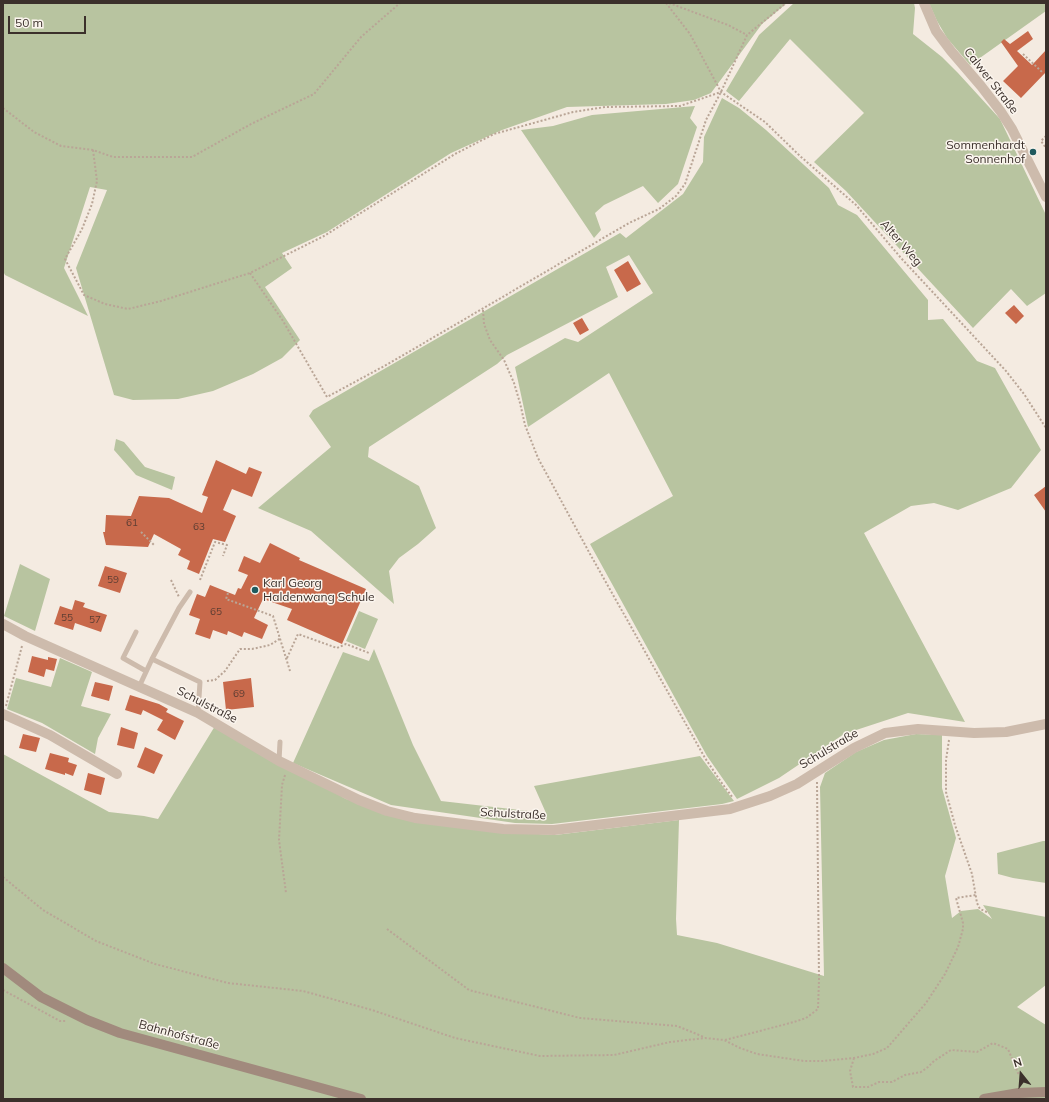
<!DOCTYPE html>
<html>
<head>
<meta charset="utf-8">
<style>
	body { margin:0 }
	#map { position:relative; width:1049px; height:1102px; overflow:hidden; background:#f4ebe1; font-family:Mulish,sans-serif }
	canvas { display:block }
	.frame { position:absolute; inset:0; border:4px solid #3b302b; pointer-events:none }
	.north { position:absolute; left:1001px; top:1054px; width:40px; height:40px; -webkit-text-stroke:3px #fbf5ee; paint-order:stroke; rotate:343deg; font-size:11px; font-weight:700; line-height:16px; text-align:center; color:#3b302b }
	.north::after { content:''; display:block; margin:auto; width:14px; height:18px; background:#3b302b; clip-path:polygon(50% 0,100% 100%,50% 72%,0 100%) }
	.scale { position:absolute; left:8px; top:16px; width:78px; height:18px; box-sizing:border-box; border:2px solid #3b302b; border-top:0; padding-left:5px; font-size:12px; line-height:14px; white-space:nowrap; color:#3b302b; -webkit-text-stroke:3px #fbf5ee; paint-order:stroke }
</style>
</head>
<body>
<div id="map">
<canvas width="1049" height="1102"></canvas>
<div class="frame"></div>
<div class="north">N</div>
<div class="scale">50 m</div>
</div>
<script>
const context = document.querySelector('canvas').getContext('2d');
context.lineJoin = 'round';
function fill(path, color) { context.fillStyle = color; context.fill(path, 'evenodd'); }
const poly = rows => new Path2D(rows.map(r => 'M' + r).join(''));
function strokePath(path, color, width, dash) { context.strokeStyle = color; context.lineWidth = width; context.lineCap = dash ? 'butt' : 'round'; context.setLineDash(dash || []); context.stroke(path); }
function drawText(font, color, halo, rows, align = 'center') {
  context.font = font + ' Mulish,sans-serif'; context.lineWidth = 3; context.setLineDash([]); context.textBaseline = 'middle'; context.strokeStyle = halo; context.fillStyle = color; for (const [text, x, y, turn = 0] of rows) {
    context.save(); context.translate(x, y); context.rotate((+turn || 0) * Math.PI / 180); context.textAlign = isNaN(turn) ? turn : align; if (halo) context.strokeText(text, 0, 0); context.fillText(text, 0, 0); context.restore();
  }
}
fill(poly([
	[3,3,787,3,762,24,711,93,694,100,666,104,567,107,502,130,451,153,327,232,282,253,292,268,265,287,300,340,282,358,253,374,213,391,178,399,133,400,114,395,76,268,107,190,90,187,64,268,88,316,5,275,3,271],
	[794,3,914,3,915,8,913,34,942,57,958,73,1000,119,1046,215,1046,293,1027,306,1011,289,973,328,846,191,814,162,864,113,790,39,739,101,726,91,759,35],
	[929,3,1046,3,1046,11,970,65,947,38,937,21],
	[722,98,739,108,766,130,829,188,838,205,857,215,928,300,928,320,943,319,977,361,995,368,1041,450,1011,488,958,510,934,503,911,506,864,533,965,722,908,713,844,734,779,778,737,799,707,756,590,544,673,496,609,373,528,427,515,367,565,338,578,342,653,293,629,255,606,267,618,297,507,355,497,364,369,447,368,457,419,486,436,528,418,544,399,558,389,571,394,604,311,531,258,508,331,447,309,416,313,410,620,233,626,238,683,194,703,162,704,137],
	[695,106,690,118,697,127,678,184,658,203,643,186,604,205,595,213,601,230,594,238,521,130,553,126,592,115],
	[116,439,124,442,145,467,175,477,172,490,136,475,114,450],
	[20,564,50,579,35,631,4,616],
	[359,611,378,619,365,649,346,641],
	[374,649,413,745,441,801,546,813,534,786,700,756,734,801,722,804,552,824,515,823,391,805,293,763,343,652,369,661],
	[60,658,92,672,81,706,111,714,98,738,95,754,42,723,7,709,16,678,51,687],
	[215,726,346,799,505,832,555,835,679,820,676,919,677,935,717,943,824,976,820,787,825,773,856,752,884,740,916,734,942,735,942,788,956,838,945,876,952,918,961,911,978,909,992,919,983,905,1046,917,1046,985,1017,1007,1046,1025,1046,1099,3,1099,3,754,109,812,144,816,158,819],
	[1043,841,1046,841,1046,883,1013,878,998,874,997,853]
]), '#b8c4a0');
fill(poly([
	[1028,31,1033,39,1017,51,1032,65,1046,50,1046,72,1021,98,1003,81,1018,66,1001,42,1004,39,1010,44],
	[628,261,641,284,627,292,614,270],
	[1014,305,1024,316,1016,324,1005,313],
	[582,318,589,330,580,335,573,323],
	[216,460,246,474,249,467,262,472,252,497,232,489,223,510,236,516,225,542,213,539,199,574,187,569,190,561,178,555,181,549,154,534,148,547,106,545,103,532,105,532,106,515,131,516,139,496,169,498,202,513,208,497,202,495],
	[1046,486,1046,512,1034,495],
	[270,543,300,558,299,560,366,589,342,644,287,620,292,609,263,599,254,618,268,625,262,639,244,632,242,637,228,631,227,635,213,630,210,639,195,634,200,619,189,615,197,594,205,597,210,585,235,595,238,588,241,589,248,575,238,571,244,556,260,563],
	[105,566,127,573,120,593,98,586],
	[75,600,85,603,83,607,107,615,101,632,75,623,73,630,54,624,60,606,72,610],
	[32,656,48,660,48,657,57,659,54,671,46,669,44,677,28,672],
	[251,678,254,707,226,710,223,682],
	[95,682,113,686,109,701,91,696],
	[130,695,159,704,168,709,166,712,184,721,175,740,157,730,163,720,143,710,141,715,125,710],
	[121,727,138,733,134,749,117,745],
	[23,734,40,738,36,752,19,748],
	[145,747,163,755,154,774,137,767],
	[50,753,69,758,68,762,77,765,73,776,65,773,65,775,45,769],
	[88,773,105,778,101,795,84,790]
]), '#c8694b');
strokePath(poly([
	[666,3,690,34,721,92,765,122,800,156,856,205,901,258,1006,371,1024,394,1046,428],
	[669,3,728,25,747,35],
	[1023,54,1042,72],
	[3,108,34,132,61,146,93,150,113,157,192,157,251,124,314,94,361,37,400,3],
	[1046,136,1041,141,1046,148],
	[93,150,97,181,92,204,82,229,65,259,84,295,105,304,128,309,161,301,250,273,324,236,455,154,494,134,573,112,605,107,680,106,721,92],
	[250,273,283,321,327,397,388,364,629,223,659,209,676,196,685,184,706,120,721,92,747,35,786,3],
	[483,310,484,324,490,340,504,360,514,383,520,403,525,425,538,458,590,554,705,758,721,782,733,798],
	[141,532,155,546],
	[171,580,179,597],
	[200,580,215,542,227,545,223,556],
	[228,593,226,599,273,616,290,671],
	[287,658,298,634,337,648,346,644,369,653],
	[207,681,215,680,225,671,240,649,252,649,270,645,281,638],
	[6,706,22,646],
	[949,740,946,760,946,792,955,825,972,874,977,903,980,909,989,913],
	[285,775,282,785,279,840,286,893],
	[3,877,43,910,96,941,155,964,228,983,303,991,372,1010,455,1038,540,1056,614,1055,670,1042,705,1038,724,1040,740,1048,757,1054,804,1061,822,1061,854,1058,873,1054,887,1048,926,1003,945,974,958,947,963,929,963,923,956,898,976,895],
	[387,929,469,990,580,1018,677,1026,704,1037],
	[3,990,60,1021,66,1021],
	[725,1040,794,1022,806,1018,818,1009,819,980,817,782],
	[854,1058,850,1071,853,1087,868,1087,879,1082,892,1082,905,1075,921,1072,928,1067,934,1061,951,1050,977,1052,993,1043,1008,1049,1018,1073,1028,1083]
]), '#b9a596', 2, [2, 2]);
strokePath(poly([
	[136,632,123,658,146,671],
	[152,659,200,682,198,713],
	[139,687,152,659,179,608,190,592],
	[279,761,280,742]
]), '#cdbbac', 5);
strokePath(poly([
	[924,3,936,31,951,51,981,86,1001,112,1012,129,1046,197],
	[3,624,25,636,198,713,279,761,359,800,387,811,415,818,503,829,554,830,730,809,770,796,797,784,854,748,885,733,918,729,974,733,1006,732,1046,724],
	[3,714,50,735,117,774]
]), '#cdbbac', 10);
strokePath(poly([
	[3,968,41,997,87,1020,120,1033,361,1099],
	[984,1099,1019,1093,1046,1092]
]), '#a18a7d', 10);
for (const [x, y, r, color] of [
	[1033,152,4,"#1f5a5e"],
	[255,590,4,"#1f5a5e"]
]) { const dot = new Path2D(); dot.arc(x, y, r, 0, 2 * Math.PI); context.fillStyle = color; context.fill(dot); strokePath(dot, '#fbf5ee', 1.5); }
drawText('10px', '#5e3e33', null, [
	["61",132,523],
	["63",199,527],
	["59",113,580],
	["65",216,612],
	["55",67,618],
	["57",95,620],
	["69",239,694]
]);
drawText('12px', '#3b302b', '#fbf5ee', [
	["Calwer Straße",991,81,52],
	["Alter Weg",901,243,49],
	["Schulstraße",207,705,27],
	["Schulstraße",829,749,-31],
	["Schulstraße",513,814,3],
	["Bahnhofstraße",179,1035,15]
]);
drawText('12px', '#3b302b', '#fbf5ee', [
	["Sommenhardt",1025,145],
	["Sonnenhof",1025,159],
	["Karl Georg",263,583,"left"],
	["Haldenwang Schule",263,597,"left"]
], 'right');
</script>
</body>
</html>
